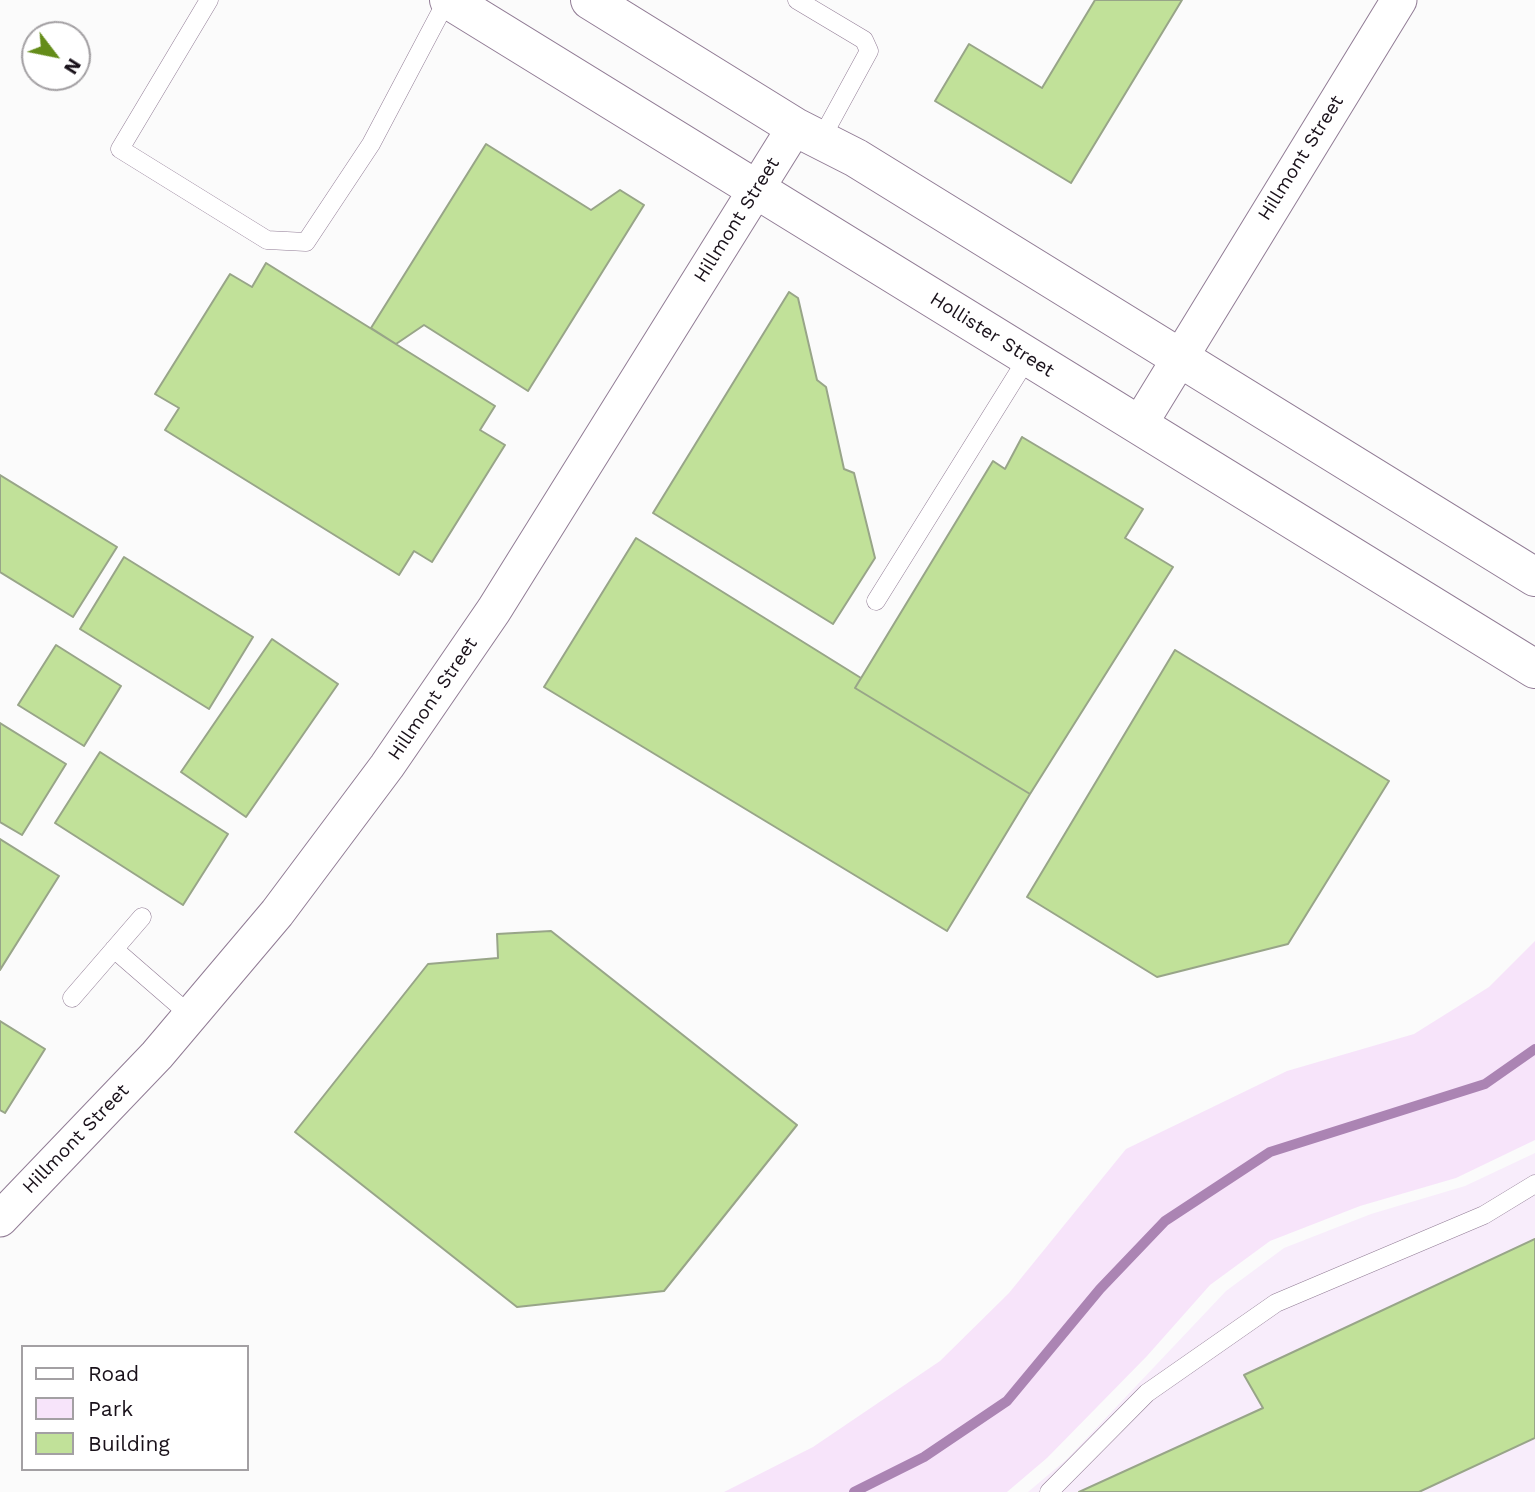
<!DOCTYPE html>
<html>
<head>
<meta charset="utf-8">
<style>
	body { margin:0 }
	#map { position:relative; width:1535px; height:1492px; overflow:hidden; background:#fbfbfb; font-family:"Work Sans",sans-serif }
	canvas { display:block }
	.legend { position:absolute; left:21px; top:1345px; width:228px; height:126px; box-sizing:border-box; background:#fff; border:2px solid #a3a0a3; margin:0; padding:9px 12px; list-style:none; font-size:21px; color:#19111a }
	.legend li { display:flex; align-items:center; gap:14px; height:35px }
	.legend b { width:35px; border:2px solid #a3a0a3 }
	.north { position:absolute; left:21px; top:21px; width:70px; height:70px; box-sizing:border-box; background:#fff; border:2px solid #a3a0a3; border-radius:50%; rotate:122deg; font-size:19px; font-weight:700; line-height:28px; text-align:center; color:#19111a }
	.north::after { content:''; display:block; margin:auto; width:24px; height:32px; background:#648c19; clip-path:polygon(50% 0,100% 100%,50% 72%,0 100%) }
</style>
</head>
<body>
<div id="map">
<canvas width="1535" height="1492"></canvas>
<ul class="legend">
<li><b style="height:9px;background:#fff"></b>Road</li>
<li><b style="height:19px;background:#f7e4fa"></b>Park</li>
<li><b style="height:19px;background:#c1e199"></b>Building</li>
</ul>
<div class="north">N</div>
</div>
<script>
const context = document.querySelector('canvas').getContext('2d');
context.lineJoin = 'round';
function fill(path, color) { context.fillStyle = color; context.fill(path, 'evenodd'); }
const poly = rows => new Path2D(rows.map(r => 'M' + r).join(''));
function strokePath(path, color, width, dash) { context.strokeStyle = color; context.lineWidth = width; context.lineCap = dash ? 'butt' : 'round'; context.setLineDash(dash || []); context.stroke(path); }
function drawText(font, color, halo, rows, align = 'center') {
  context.font = font + ' "Work Sans",sans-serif'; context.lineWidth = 7; context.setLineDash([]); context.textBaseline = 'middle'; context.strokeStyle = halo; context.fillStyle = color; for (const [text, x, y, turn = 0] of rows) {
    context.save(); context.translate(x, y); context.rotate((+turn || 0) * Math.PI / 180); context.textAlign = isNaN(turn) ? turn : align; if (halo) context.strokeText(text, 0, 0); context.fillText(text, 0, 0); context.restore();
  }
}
fill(poly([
	[1535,1153,1535,1492,1028,1492,1067,1459,1226,1291,1284,1248,1371,1214,1465,1186]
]), '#f8edfb');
fill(poly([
	[1535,941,1535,1140,1456,1178,1360,1206,1270,1241,1210,1285,1147,1356,1047,1458,1007,1492,724,1492,813,1447,940,1361,1009,1293,1126,1149,1287,1071,1414,1034,1489,987]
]), '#f7e4fa');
strokePath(poly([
	[854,1492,924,1457,1007,1401,1100,1289,1165,1221,1270,1152,1485,1084,1535,1049]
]), '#ab84b3', 10);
const building = poly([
	[1095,0,1182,0,1071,183,935,101,969,44,1042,88,1095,0],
	[486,144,591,210,620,190,644,205,528,391,424,325,396,344,371,328,486,144],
	[266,263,495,406,480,430,505,445,432,562,414,551,399,575,165,430,179,408,155,394,230,274,252,287,266,263],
	[789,292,798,298,817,380,826,387,844,469,854,473,875,558,833,624,653,513,789,292],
	[1022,437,1143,509,1125,538,1173,567,1030,794,855,688,993,461,1005,469,1022,437],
	[0,475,117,547,73,617,0,572,0,475],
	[636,538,861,678,855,688,1030,794,947,931,544,687,636,538],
	[124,557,253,637,209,709,80,629,124,557],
	[272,639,338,684,246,817,181,772,272,639],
	[56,645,121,686,84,746,18,705,56,645],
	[1175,650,1389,781,1288,944,1157,977,1027,897,1175,650],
	[0,723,66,764,22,835,0,822,0,723],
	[100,752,228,834,183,905,55,823,100,752],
	[0,839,59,876,0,970,0,839],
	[551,931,797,1125,664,1291,517,1307,295,1132,428,964,498,958,497,934,551,931],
	[0,1021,45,1049,5,1113,0,1110,0,1021],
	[1535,1239,1535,1438,1419,1492,1079,1492,1263,1408,1244,1375,1535,1239]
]);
fill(building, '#c1e199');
strokePath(building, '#98a588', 2);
const lane = poly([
	[209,0,120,149,267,240,306,242,371,144,447,0],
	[797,0,864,40,869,51,821,139],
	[876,601,1028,357],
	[114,949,190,1015],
	[72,998,142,917],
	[1049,1492,1147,1393,1276,1303,1484,1215,1535,1184]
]);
const street = poly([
	[1139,425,1399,0],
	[0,1219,157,1055,277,913,387,766,494,610,795,127]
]);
const secondary = poly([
	[449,0,1535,669],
	[590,0,795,127,856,158,1535,577]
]);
strokePath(lane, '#917c95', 19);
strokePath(street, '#917c95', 37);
strokePath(secondary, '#917c95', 40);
strokePath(lane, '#fff', 18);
strokePath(street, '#fff', 35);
strokePath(secondary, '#fff', 38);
drawText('19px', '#19111a', '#fff', [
	["Hillmont Street",1301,158,-58],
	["Hillmont Street",737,220,-58],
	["Hollister Street",992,335,32],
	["Hillmont Street",433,699,-56],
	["Hillmont Street",76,1139,-46]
]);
</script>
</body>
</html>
